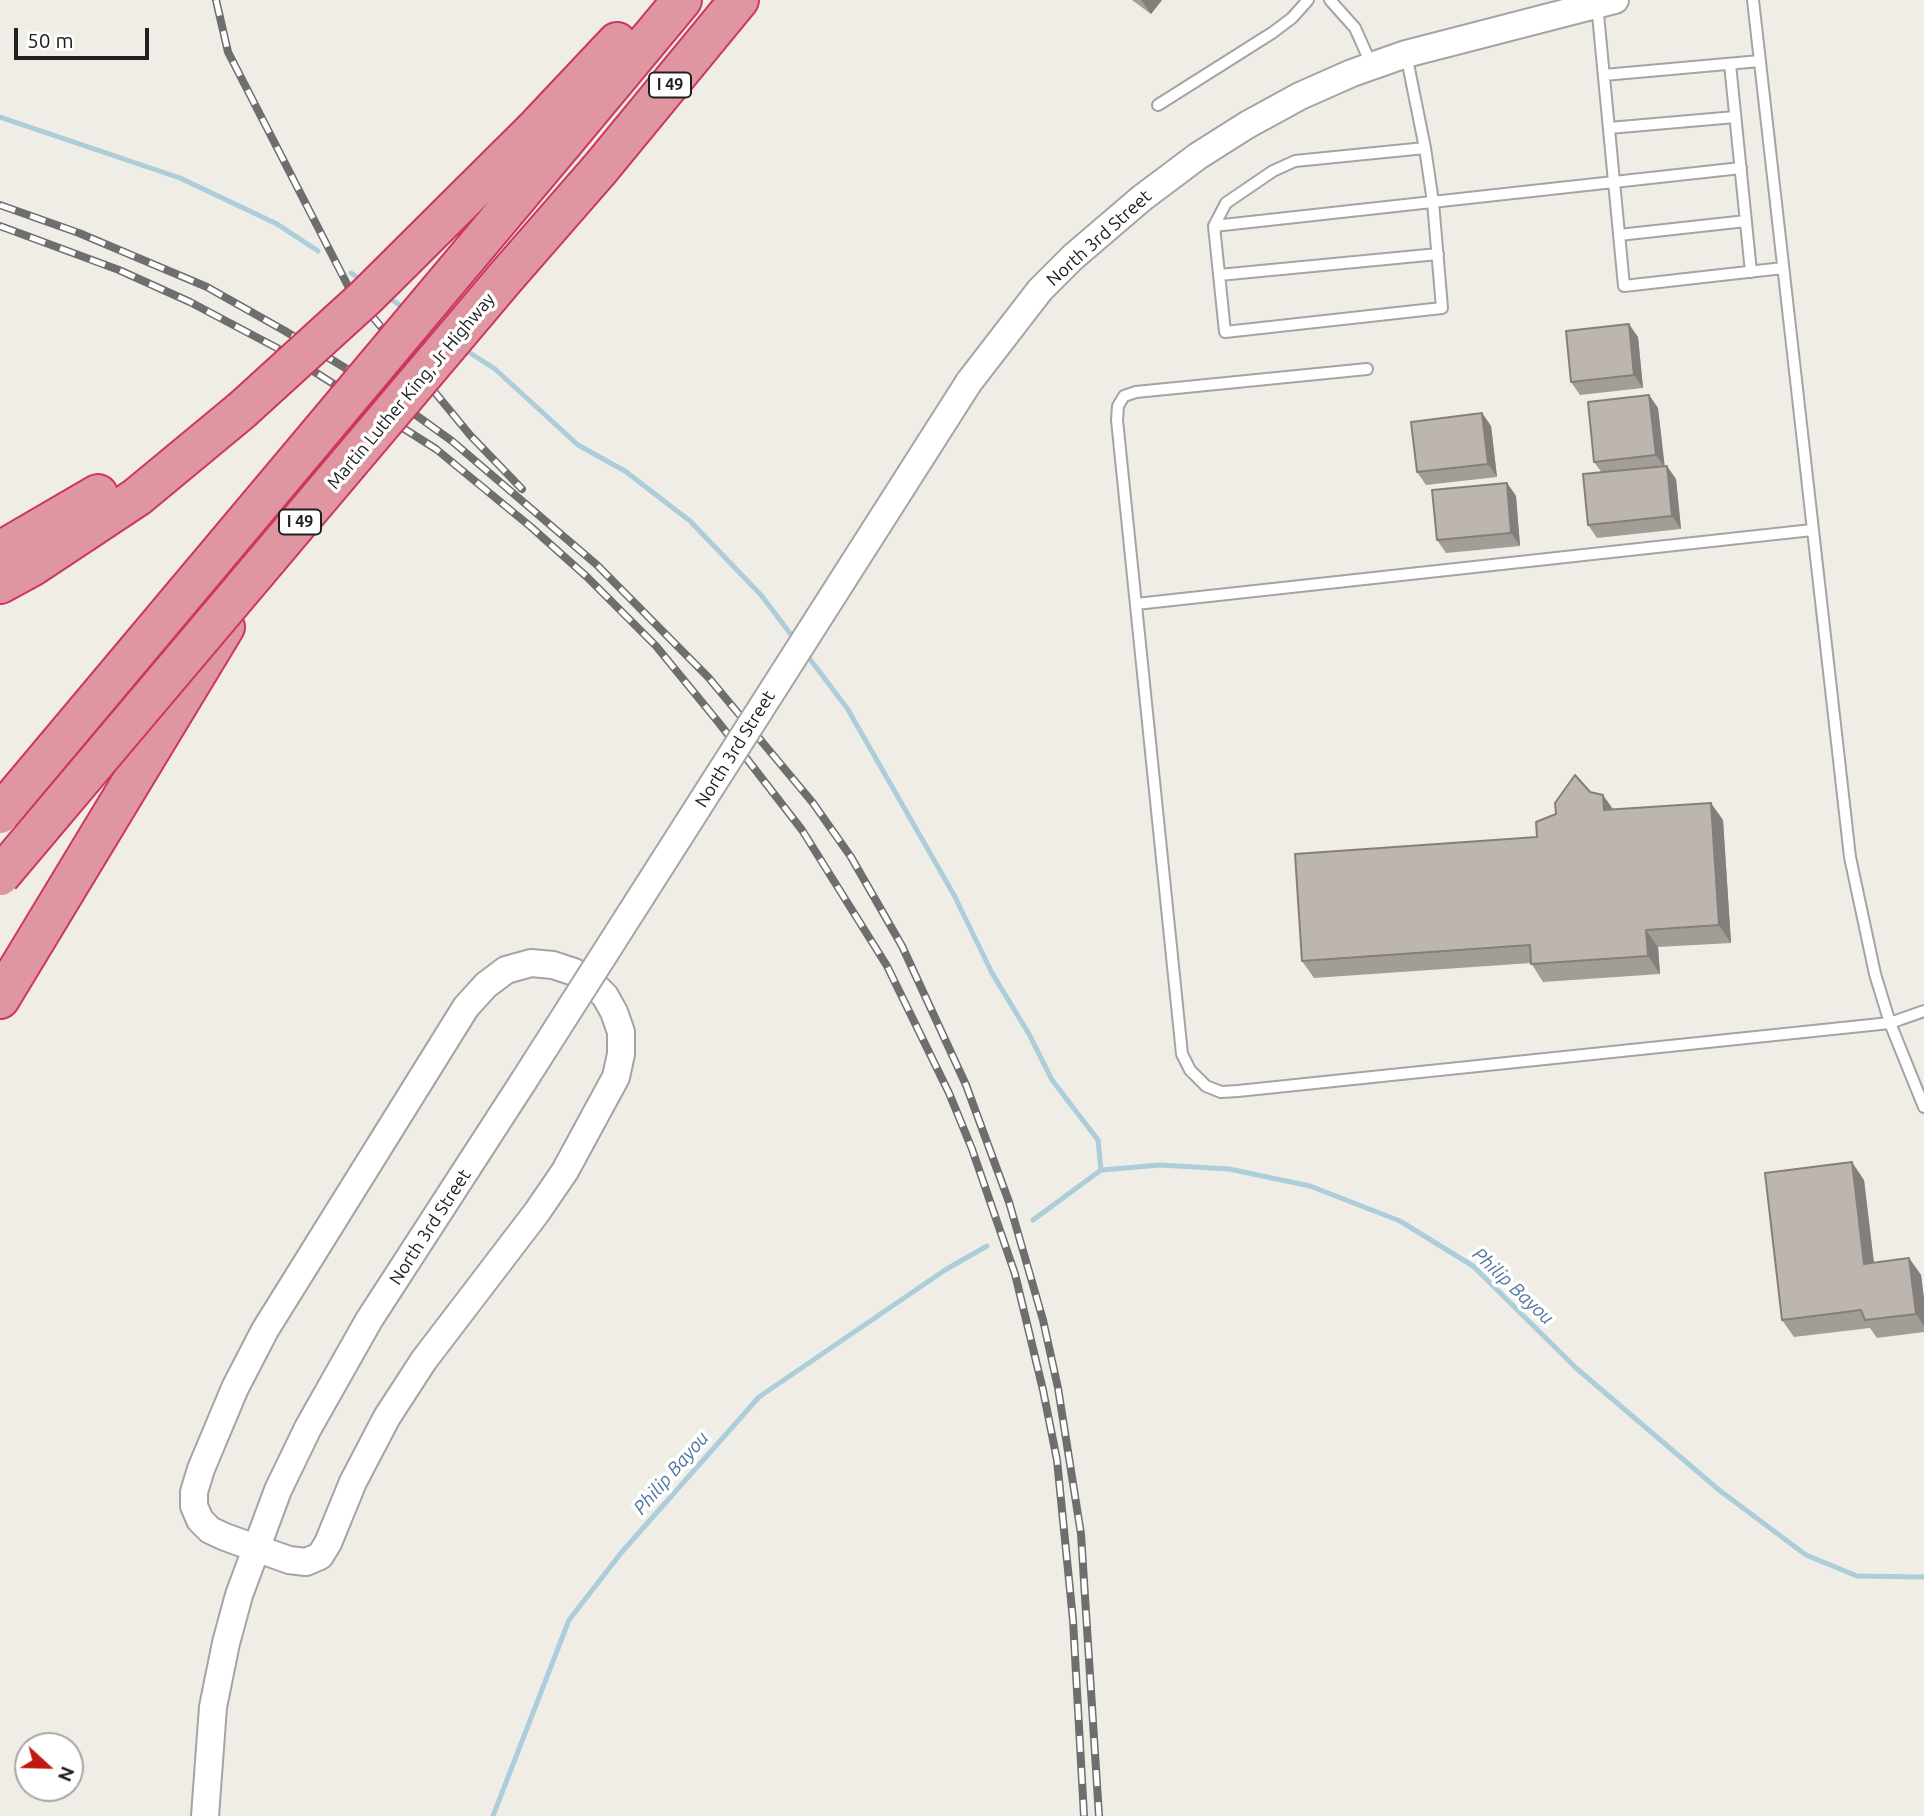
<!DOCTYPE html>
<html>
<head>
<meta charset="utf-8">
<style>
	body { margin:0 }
	#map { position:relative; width:1924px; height:1816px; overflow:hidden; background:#f0ede7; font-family:Ubuntu,sans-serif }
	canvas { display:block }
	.north { position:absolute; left:14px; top:1732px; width:70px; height:70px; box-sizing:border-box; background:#fff; border:2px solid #a6a6a6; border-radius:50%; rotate:112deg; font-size:19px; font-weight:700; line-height:28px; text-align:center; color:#202020 }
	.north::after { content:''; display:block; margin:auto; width:24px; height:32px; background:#c01910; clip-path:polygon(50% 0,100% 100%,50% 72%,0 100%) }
	.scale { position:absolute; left:14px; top:28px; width:135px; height:32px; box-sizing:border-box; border:4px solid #202020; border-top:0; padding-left:9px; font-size:21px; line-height:24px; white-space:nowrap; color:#202020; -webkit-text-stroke:5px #fff; paint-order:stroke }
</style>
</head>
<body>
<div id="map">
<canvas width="1924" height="1816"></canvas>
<div class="north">N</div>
<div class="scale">50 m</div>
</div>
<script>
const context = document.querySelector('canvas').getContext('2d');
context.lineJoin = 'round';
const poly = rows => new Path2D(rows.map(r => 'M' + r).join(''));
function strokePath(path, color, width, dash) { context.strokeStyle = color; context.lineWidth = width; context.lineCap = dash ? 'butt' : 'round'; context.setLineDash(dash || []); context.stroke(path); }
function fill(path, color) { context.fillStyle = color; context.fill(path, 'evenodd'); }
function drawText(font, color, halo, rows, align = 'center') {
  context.font = font + ' Ubuntu,sans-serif'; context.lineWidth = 7; context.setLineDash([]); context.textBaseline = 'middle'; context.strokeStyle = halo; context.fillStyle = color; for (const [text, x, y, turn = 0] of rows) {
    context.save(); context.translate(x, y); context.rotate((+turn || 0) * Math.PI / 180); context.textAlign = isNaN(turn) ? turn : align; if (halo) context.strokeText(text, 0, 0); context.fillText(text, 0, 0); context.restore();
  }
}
strokePath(poly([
	[0,117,180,178,277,224,318,251],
	[351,273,363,281],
	[386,296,407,310],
	[464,349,495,369,578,445,625,471,690,521,761,595,796,641],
	[806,654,847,708,954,895,992,973,1029,1034,1052,1080,1098,1140,1101,1170],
	[1033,1220,1101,1170,1160,1165,1229,1169,1310,1186,1400,1221,1473,1266,1576,1368,1719,1490,1806,1555,1857,1576,1924,1577],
	[493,1816,569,1620,621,1553,759,1397,945,1270,987,1246]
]), '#accdda', 5);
const service = poly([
	[1330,0,1355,28,1372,66],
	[1753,0,1850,857,1875,974,1890,1023,1924,1107],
	[1597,4,1624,286,1783,268],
	[1406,54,1425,148,1433,202,1442,308,1225,332,1214,226,1226,203,1273,171,1295,161,1425,148],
	[1730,64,1751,272],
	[1604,75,1760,61],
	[1158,105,1272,33,1292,18,1308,0],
	[1609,128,1735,117],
	[1214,226,1741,168],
	[1619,235,1746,221],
	[1219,275,1438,254],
	[1367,369,1136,392,1124,396,1118,406,1117,420,1182,1054,1190,1070,1206,1086,1221,1092,1238,1091,1890,1023,1924,1011],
	[1136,604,1812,530]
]);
const tertiary = poly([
	[969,382,1040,290,1073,257,1142,198,1198,156,1247,125,1300,96,1352,73,1406,54,1615,0],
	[531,963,553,965,574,972,593,984,605,996,614,1012,621,1032,621,1054,616,1077,565,1171,537,1212,424,1360,387,1417,353,1482,328,1543,320,1556,306,1562,289,1560,225,1537,210,1530,200,1520,194,1506,194,1492,201,1469,235,1388,265,1330,466,1007,486,985,506,970,531,963],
	[205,1816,213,1707,226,1643,239,1595,278,1490,308,1428,369,1320,523,1082]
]);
const motorway = poly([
	[535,129,617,42],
	[563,143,682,0],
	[600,169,739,0],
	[0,551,98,494],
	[0,584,33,566,137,497,242,410],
	[0,999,225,627]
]);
strokePath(service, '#a4a4a4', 14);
strokePath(tertiary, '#a4a4a4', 30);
strokePath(motorway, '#cd3562', 42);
strokePath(service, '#fff', 10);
strokePath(tertiary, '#fff', 26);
strokePath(motorway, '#e096a0', 38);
const rail = poly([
	[216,0,228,52,349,288,470,435,522,489],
	[0,205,79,233,207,287,285,331,381,390,452,441,597,565,708,677,813,803,851,857,902,946,966,1085,1009,1202,1043,1320,1058,1388,1081,1534,1099,1816],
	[0,226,119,270,190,302,277,348,436,449,531,527,587,577,656,646,719,723,802,830,887,966,949,1093,972,1149,1015,1274,1043,1390,1057,1460,1073,1620,1084,1816]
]);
strokePath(rail, '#6e6e6e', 8);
strokePath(rail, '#fff', 5, [16]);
const tertiaryBridge = poly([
	[523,1082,969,382]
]);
const motorwayBridge = poly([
	[242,410,366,297,535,129],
	[0,814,563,143],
	[0,876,505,278,600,169]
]);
strokePath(tertiaryBridge, '#a4a4a4', 30, []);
strokePath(motorwayBridge, '#cd3562', 42, []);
strokePath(tertiaryBridge, '#fff', 26);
strokePath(motorwayBridge, '#e096a0', 38);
fill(poly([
	[1132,0,1162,0,1151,14],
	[1638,337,1643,388,1580,395,1571,382],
	[1649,395,1658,408,1664,466,1676,479,1681,529,1597,538,1588,525,1602,473,1594,462],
	[1482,413,1491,426,1497,477,1426,485,1417,472],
	[1507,483,1516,496,1520,546,1446,553,1437,540],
	[1590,792,1613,810,1723,820,1731,943,1658,947,1660,974,1543,982,1531,963,1314,978,1302,961,1537,837,1556,814],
	[1864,1180,1874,1263,1909,1258,1921,1275,1924,1299,1924,1332,1877,1338,1870,1328,1794,1337,1782,1320]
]), '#a39d97');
fill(poly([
	[1141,0,1162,0,1151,14],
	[1629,324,1638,337,1643,388,1634,375],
	[1649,395,1658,408,1665,468,1656,455],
	[1482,413,1491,426,1497,477,1488,464],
	[1667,466,1676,479,1681,529,1672,516],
	[1507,483,1516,496,1520,546,1511,533],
	[1603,795,1615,812,1604,810],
	[1711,803,1723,820,1731,943,1719,925],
	[1646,930,1658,947,1660,974,1648,956],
	[1852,1162,1864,1180,1876,1281,1864,1264],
	[1909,1258,1921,1275,1924,1299,1924,1326,1916,1314]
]), '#847f7b');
const building = poly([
	[1629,324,1634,375,1571,382,1566,331,1629,324],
	[1649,395,1656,455,1594,462,1588,402,1649,395],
	[1482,413,1488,464,1417,472,1411,422,1482,413],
	[1667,466,1672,516,1588,525,1583,474,1667,466],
	[1507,483,1511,533,1437,540,1432,490,1507,483],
	[1575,775,1590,792,1603,795,1604,810,1711,803,1719,925,1646,930,1648,956,1531,964,1530,945,1302,961,1295,854,1537,837,1536,822,1556,814,1555,803,1575,775],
	[1852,1162,1864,1264,1909,1258,1916,1314,1865,1320,1861,1310,1782,1320,1765,1173,1852,1162]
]);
fill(building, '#bdb6b0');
strokePath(building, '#847f7b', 2);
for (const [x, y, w] of [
	[670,85,42],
	[300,522,42]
]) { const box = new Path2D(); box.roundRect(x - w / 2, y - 12.5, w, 25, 5); context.fillStyle = '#fff'; context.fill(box); strokePath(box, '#202020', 2); }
drawText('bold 16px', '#202020', null, [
	["I 49",670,85],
	["I 49",300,522]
]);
drawText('18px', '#202020', '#fff', [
	["North 3rd Street",1099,238,-42],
	["Martin Luther King, Jr Highway",411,391,-50],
	["North 3rd Street",735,749,-58],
	["North 3rd Street",430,1227,-57]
]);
drawText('italic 19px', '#5075a1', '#fff', [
	["Philip Bayou",1513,1286,43],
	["Philip Bayou",671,1473,-49]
]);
</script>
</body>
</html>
